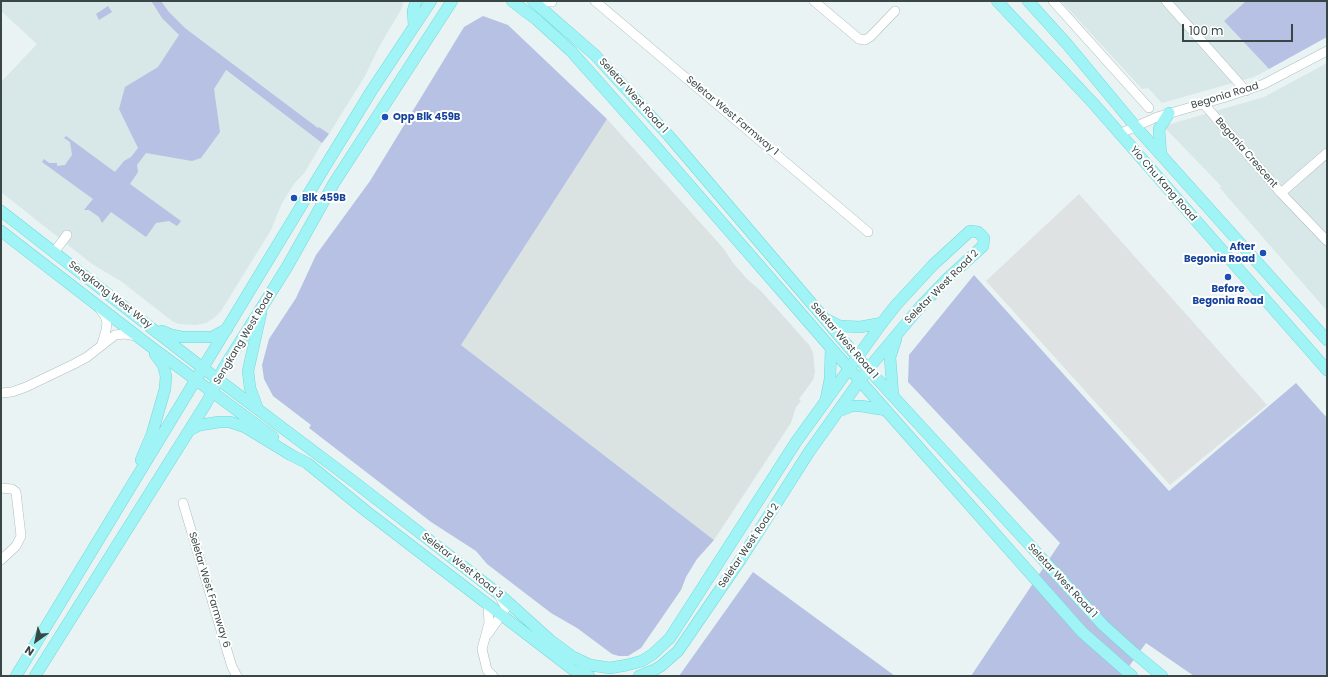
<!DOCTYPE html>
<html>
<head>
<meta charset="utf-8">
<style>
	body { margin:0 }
	#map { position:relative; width:1328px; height:677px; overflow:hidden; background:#eaf3f3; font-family:Poppins,sans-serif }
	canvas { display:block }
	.frame { position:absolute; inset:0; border:2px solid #384746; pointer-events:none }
	.north { position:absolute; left:16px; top:621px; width:40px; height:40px; -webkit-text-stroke:3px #fff; paint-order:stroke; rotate:213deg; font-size:11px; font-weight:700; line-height:16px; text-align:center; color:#384746 }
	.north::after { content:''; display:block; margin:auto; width:14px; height:18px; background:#384746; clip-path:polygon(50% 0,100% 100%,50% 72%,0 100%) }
	.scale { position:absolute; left:1182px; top:24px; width:111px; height:18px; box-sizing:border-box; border:2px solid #384746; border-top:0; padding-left:5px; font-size:12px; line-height:14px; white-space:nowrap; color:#384746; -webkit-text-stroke:3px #fff; paint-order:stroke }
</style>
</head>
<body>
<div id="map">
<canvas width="1328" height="677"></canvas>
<div class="frame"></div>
<div class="north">N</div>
<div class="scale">100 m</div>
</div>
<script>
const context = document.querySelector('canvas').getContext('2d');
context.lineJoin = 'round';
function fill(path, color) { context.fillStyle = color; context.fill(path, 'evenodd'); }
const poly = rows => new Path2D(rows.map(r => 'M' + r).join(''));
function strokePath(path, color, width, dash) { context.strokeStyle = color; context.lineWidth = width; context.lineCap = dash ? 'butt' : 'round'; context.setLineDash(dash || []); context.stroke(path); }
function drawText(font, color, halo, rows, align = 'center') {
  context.font = font + ' Poppins,sans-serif'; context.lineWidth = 4; context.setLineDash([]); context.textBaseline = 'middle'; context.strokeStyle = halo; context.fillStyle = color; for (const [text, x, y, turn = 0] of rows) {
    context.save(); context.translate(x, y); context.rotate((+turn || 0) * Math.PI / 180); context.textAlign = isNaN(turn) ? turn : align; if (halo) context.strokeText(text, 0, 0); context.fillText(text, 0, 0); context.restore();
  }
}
fill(poly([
	[1,1,151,1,155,8,179,35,322,143,305,172,294,184,282,203,271,230,221,311,214,318,206,323,196,325,179,324,172,321,122,282,92,264,6,196,1,192,1,82,37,44,1,11],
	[161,1,404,1,401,10,380,45,365,76,329,134,319,127,318,128,185,28,169,12],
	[1061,1,1246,1,1224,21,1269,69,1254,77,1162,103,1148,88,1142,89],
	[1327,63,1327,311,1219,187,1222,187,1166,129,1167,125,1264,97]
]), '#d8e7e7');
fill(poly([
	[607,119,724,249,733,263,747,279,761,291,810,346,813,353,815,372,813,380,799,399,801,401,796,407,791,423,714,540,461,345]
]), '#dbe3e2');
fill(poly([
	[151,1,161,1,169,12,185,28,318,128,319,127,329,134,322,143,226,70,214,89,220,132,201,158,192,161,146,153,137,165,138,172,130,184,181,221,177,226,169,221,156,223,146,237,111,212,102,223,99,217,89,210,84,210,93,199,42,162,44,159,49,163,57,163,57,166,65,165,72,155,70,142,64,138,66,136,115,172,124,161,131,157,138,148,119,109,125,87,158,67,179,35,162,18],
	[1246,1,1327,1,1327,37,1269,69,1224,21],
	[108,6,112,12,99,20,96,14],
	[483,16,508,25,607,119,461,345,714,540,697,559,686,577,681,590,641,648,628,656,619,656,612,654,577,628,551,613,487,564,476,551,431,522,309,428,311,425,273,396,264,379,262,365,269,339,296,298,316,255,370,181,464,27],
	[974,275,1169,491,1296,383,1327,418,1327,676,1194,676,1146,643,1122,676,971,676,1060,543,908,382,909,355],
	[753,572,895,676,679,676]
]), '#b6c1e4');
fill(poly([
	[1079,194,1267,405,1170,485,986,281]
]), '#dee2e2');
const minor = poly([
	[538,1,542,2,552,2],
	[595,1,868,232],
	[814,1,859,39,865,40,870,37,895,11],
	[1053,1,1149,108],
	[1166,1,1246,91],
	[1203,103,1281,193,1327,241],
	[1119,134,1157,117,1226,97,1264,84,1327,51],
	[1281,193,1327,153],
	[55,251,67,235],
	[99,308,105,316,107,322,106,330,102,344],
	[1,393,12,392,26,387,74,364,87,357,115,335,125,334,136,336],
	[1,488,12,489,16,492,21,536,16,546,1,560],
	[183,503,232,667,237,676],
	[488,605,489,623,482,649,487,670,493,676],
	[488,634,506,608,500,597]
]);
const major = poly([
	[512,1,537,20,571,51,658,149,831,348,1082,632,1132,676],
	[533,1,595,55,669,136,858,358,1103,625,1133,652,1162,676],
	[997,1,1093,103,1327,370],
	[1028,1,1067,44,1135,126,1327,340],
	[414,26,413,11,416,1],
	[1161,155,1159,129,1169,113],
	[1,211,195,362,353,481,500,595,550,640,573,657,590,665,610,668,627,665,642,661,653,654,670,638,796,442,882,323,896,305,933,265,970,231,978,232,984,238,983,246,948,278,920,307,868,369,809,452,741,559,678,651,661,666,654,670,639,676],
	[1,231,150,346,273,437],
	[828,320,840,326,860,327,882,323],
	[162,331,172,335,182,337,212,337,227,329],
	[893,396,890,357,896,339],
	[826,399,830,379,831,348],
	[257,407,250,388,248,371,261,313],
	[839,411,852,406,861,406,886,410],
	[190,430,200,425,219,422,230,422,245,427,291,455,307,463,366,511,572,669,589,676],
	[141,460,152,434,165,389,166,376,163,365,155,354],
	[16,676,329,160,372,90,431,1],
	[35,676,207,402,223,369,287,267,334,183,452,1]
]);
strokePath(minor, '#adbebe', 10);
strokePath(major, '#71d9da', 12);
strokePath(minor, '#fff', 9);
strokePath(major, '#a0f4f6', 11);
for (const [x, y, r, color] of [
	[385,117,4,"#1a4fb4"],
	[294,198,4,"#1a4fb4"],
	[1263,253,4,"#1a4fb4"],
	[1228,277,4,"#1a4fb4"]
]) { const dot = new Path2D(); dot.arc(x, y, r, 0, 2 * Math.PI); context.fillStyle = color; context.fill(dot); strokePath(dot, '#fff', 1.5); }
drawText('10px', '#384746', '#fff', [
	["Seletar West Road 1",633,96,48],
	["Begonia Road",1225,96,-17],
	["Seletar West Farmway 1",732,116,40],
	["Begonia Crescent",1246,153,49],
	["Yio Chu Kang Road",1163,184,49],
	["Seletar West Road 2",942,287,-45],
	["Sengkang West Way",110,295,38],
	["Sengkang West Road",244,338,-59],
	["Seletar West Road 1",844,341,49],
	["Seletar West Road 2",749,546,-56],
	["Seletar West Road 3",462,566,38],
	["Seletar West Road 1",1062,581,47],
	["Seletar West Farmway 6",209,590,73]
]);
drawText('bold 10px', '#164399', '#fff', [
	["Opp Blk 459B",393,117],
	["Blk 459B",302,198],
	["After",1255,247,"right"],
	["Begonia Road",1255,259,"right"],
	["Before",1228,289,"center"],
	["Begonia Road",1228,301,"center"]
], 'left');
</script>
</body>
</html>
